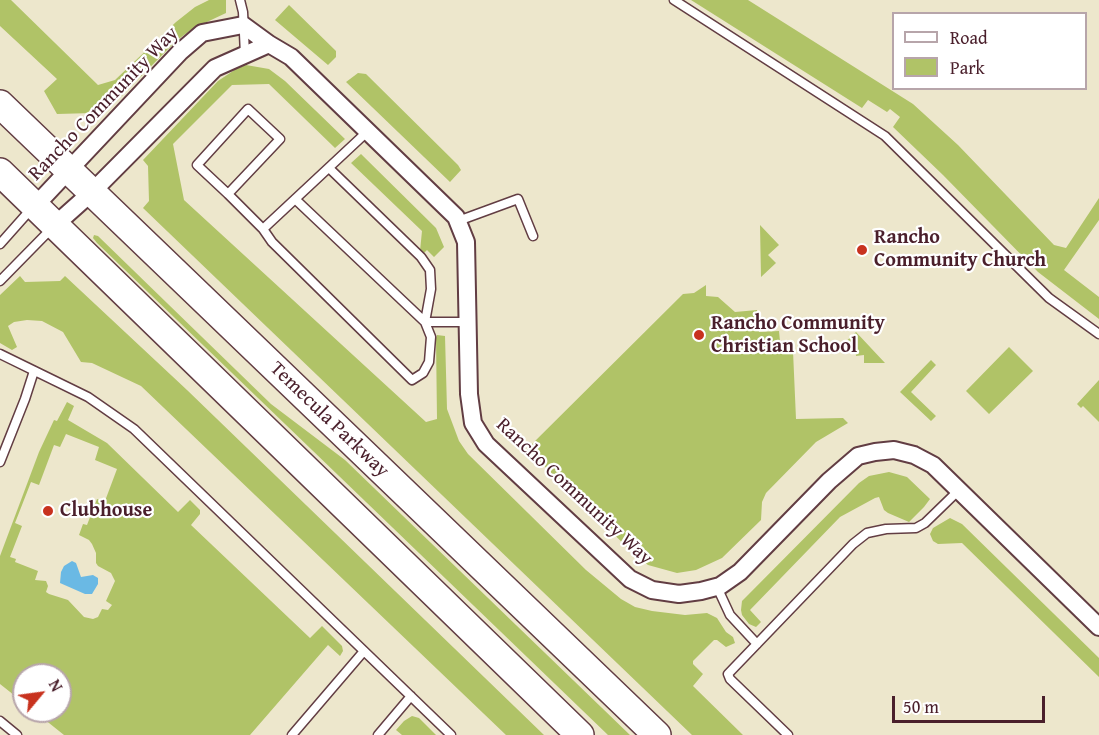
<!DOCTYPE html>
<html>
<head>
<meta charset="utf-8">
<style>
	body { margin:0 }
	#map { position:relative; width:1099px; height:735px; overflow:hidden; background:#ede7cc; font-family:"Gentium Book Plus",serif }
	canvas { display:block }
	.legend { position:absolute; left:892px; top:12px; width:195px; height:78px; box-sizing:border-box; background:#fff; border:2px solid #b7a5aa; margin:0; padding:8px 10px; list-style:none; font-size:18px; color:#4a1f2b }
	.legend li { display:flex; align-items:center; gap:12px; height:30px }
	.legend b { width:30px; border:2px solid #b7a5aa }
	.north { position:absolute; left:12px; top:663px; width:60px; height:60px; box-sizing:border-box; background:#fff; border:2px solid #b7a5aa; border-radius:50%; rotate:61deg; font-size:16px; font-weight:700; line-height:24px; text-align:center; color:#4a1f2b }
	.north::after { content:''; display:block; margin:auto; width:21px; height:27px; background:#c8321e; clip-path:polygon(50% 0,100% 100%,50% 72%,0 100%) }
	.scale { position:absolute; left:892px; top:696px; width:153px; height:27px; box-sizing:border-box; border:3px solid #4a1f2b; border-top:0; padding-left:8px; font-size:18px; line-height:21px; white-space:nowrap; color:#4a1f2b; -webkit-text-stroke:4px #fff; paint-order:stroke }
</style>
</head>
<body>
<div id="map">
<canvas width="1099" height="735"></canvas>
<ul class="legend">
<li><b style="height:8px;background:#fff"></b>Road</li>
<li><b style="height:16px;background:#b0c367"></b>Park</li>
</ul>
<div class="north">N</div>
<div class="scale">50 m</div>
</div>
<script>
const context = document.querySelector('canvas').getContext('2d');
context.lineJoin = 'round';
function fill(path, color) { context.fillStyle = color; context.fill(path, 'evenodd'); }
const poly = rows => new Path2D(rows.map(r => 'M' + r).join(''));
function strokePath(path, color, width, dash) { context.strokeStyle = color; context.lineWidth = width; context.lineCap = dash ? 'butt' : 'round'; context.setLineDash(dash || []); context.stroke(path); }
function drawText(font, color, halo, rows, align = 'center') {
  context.font = font + ' "Gentium Book Plus",serif'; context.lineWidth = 4.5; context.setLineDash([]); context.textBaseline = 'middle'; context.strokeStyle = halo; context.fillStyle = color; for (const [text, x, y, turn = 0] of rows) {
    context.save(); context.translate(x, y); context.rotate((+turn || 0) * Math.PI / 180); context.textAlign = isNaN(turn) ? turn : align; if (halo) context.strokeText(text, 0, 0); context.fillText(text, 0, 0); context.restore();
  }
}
fill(poly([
	[0,0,11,0,98,85,115,80,176,22,195,7,209,0,226,0,226,13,192,29,176,41,99,119,93,113,57,114,44,91,57,79,0,26],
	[691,0,748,0,913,104,958,145,1054,245,1066,248,1099,198,1099,220,1064,270,1099,297,1099,319,1038,272,943,175,893,127,900,117,890,109,887,112,868,100,862,108],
	[289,5,336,51,336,57,328,65,275,20],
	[246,65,269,69,285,81,345,139,335,148,269,84,232,85,173,144,184,200,426,422,437,419,436,338,437,335,445,336,447,409,459,441,468,454,586,570,621,599,635,607,652,611,685,615,707,613,717,618,726,632,733,637,735,643,726,647,717,640,714,640,693,661,693,664,703,674,693,686,743,735,692,735,143,208,149,201,148,166,143,160,218,81,236,69],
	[358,73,366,74,458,165,461,170,450,182,346,82],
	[361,154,436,228,444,247,434,257,427,250,423,254,420,251,422,231,351,163],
	[760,225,779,245,768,255,776,263,761,277],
	[94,235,98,236,271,404,345,460,630,735,608,735,97,243,93,238],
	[20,276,25,282,60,281,65,276,187,390,544,735,506,735,141,386,92,363,81,362,63,332,42,321,27,320,14,322,8,326,17,347,12,350,0,343,0,295],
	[706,285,706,296,718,297,735,312,757,310,759,332,779,331,781,352,793,351,796,419,843,418,848,423,816,442,766,493,762,502,761,520,722,558,696,570,677,573,648,565,635,555,527,449,683,294,694,293],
	[856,332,885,363,864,363,864,355,856,356,855,345,839,348],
	[1009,347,1033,371,989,414,966,391],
	[931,360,936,365,911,392,936,416,931,421,900,392],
	[1099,380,1099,422,1083,406,1081,408,1077,404],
	[67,402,74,406,68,420,107,443,178,512,190,500,200,510,200,514,191,525,310,638,322,626,342,646,343,651,340,656,328,645,250,735,64,735,34,711,60,711,60,675,24,675,24,703,0,684,0,556,39,452,54,420,57,421],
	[66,434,99,447,95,460,117,469,105,501,97,499,87,525,83,524,79,535,89,540,92,544,96,553,96,563,98,566,111,573,115,581,106,601,112,605,108,610,102,609,98,617,93,619,84,617,68,600,49,594,46,592,48,586,46,581,35,580,38,571,15,562,16,559,10,557,22,526,15,523,31,482,39,485,54,445,60,447],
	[889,472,907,477,930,499,924,507,909,522,888,513,884,510,879,497,875,498,840,517,750,610,761,622,756,627,749,624,742,615,741,610,742,601,746,597,859,483,869,476],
	[950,518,962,524,1099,658,1099,677,962,543,938,544,933,541,930,534,933,528],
	[412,716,419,718,436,735,402,735,396,730,404,721]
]), '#b0c367');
fill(poly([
	[72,561,76,563,81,577,93,575,98,578,98,584,92,594,85,594,60,583,61,572,64,566]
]), '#6ab9e4');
const lane = poly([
	[240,0,243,12,245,55],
	[674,0,885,136,1049,298,1099,334],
	[329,168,421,257,430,270,431,289,425,322,468,322],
	[228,194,280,139,248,109,197,165,228,194,263,229,368,131],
	[458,221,518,199,533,236],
	[263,229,272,242,412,380,423,373,429,362,431,337,425,322,295,199],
	[0,244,32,208],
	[0,281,52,228],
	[0,354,88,397,134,429,451,735],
	[0,462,25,399,34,371],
	[717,587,730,615,757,644],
	[0,721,17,735],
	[292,735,364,651],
	[378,735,411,696],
	[788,735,730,679,728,674,853,544,867,533,886,529,916,528,925,523,959,490]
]);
const street = poly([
	[35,206,180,52,202,33,243,25,269,44,291,57,456,217,466,242,469,394,473,423,486,444,630,579,652,590,679,594,701,591,720,586,740,572,829,481,858,456,875,452,894,450,914,455,933,465,1099,627],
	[55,225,92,192,215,68,269,44]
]);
const primary = poly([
	[0,104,657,735],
	[0,172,580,735]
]);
strokePath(lane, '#623d43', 11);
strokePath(street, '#623d43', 20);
strokePath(primary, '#623d43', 30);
strokePath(lane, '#fff', 8);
strokePath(street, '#fff', 16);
strokePath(primary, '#fff', 27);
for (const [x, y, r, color] of [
	[862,250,6,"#c8321e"],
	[699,335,6,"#c8321e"],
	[48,511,6,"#c8321e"]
]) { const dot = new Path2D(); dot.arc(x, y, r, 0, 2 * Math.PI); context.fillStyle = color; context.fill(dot); strokePath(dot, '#fff', 2); }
drawText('20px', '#4a1f2b', '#fff', [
	["Rancho Community Way",104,104,-46],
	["Temecula Parkway",329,420,44],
	["Rancho Community Way",574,492,43]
]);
drawText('bold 20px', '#4a1f2b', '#fff', [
	["Rancho",874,238],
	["Community Church",874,261],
	["Rancho Community",711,324],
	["Christian School",711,347],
	["Clubhouse",60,511]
], 'left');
</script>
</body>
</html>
